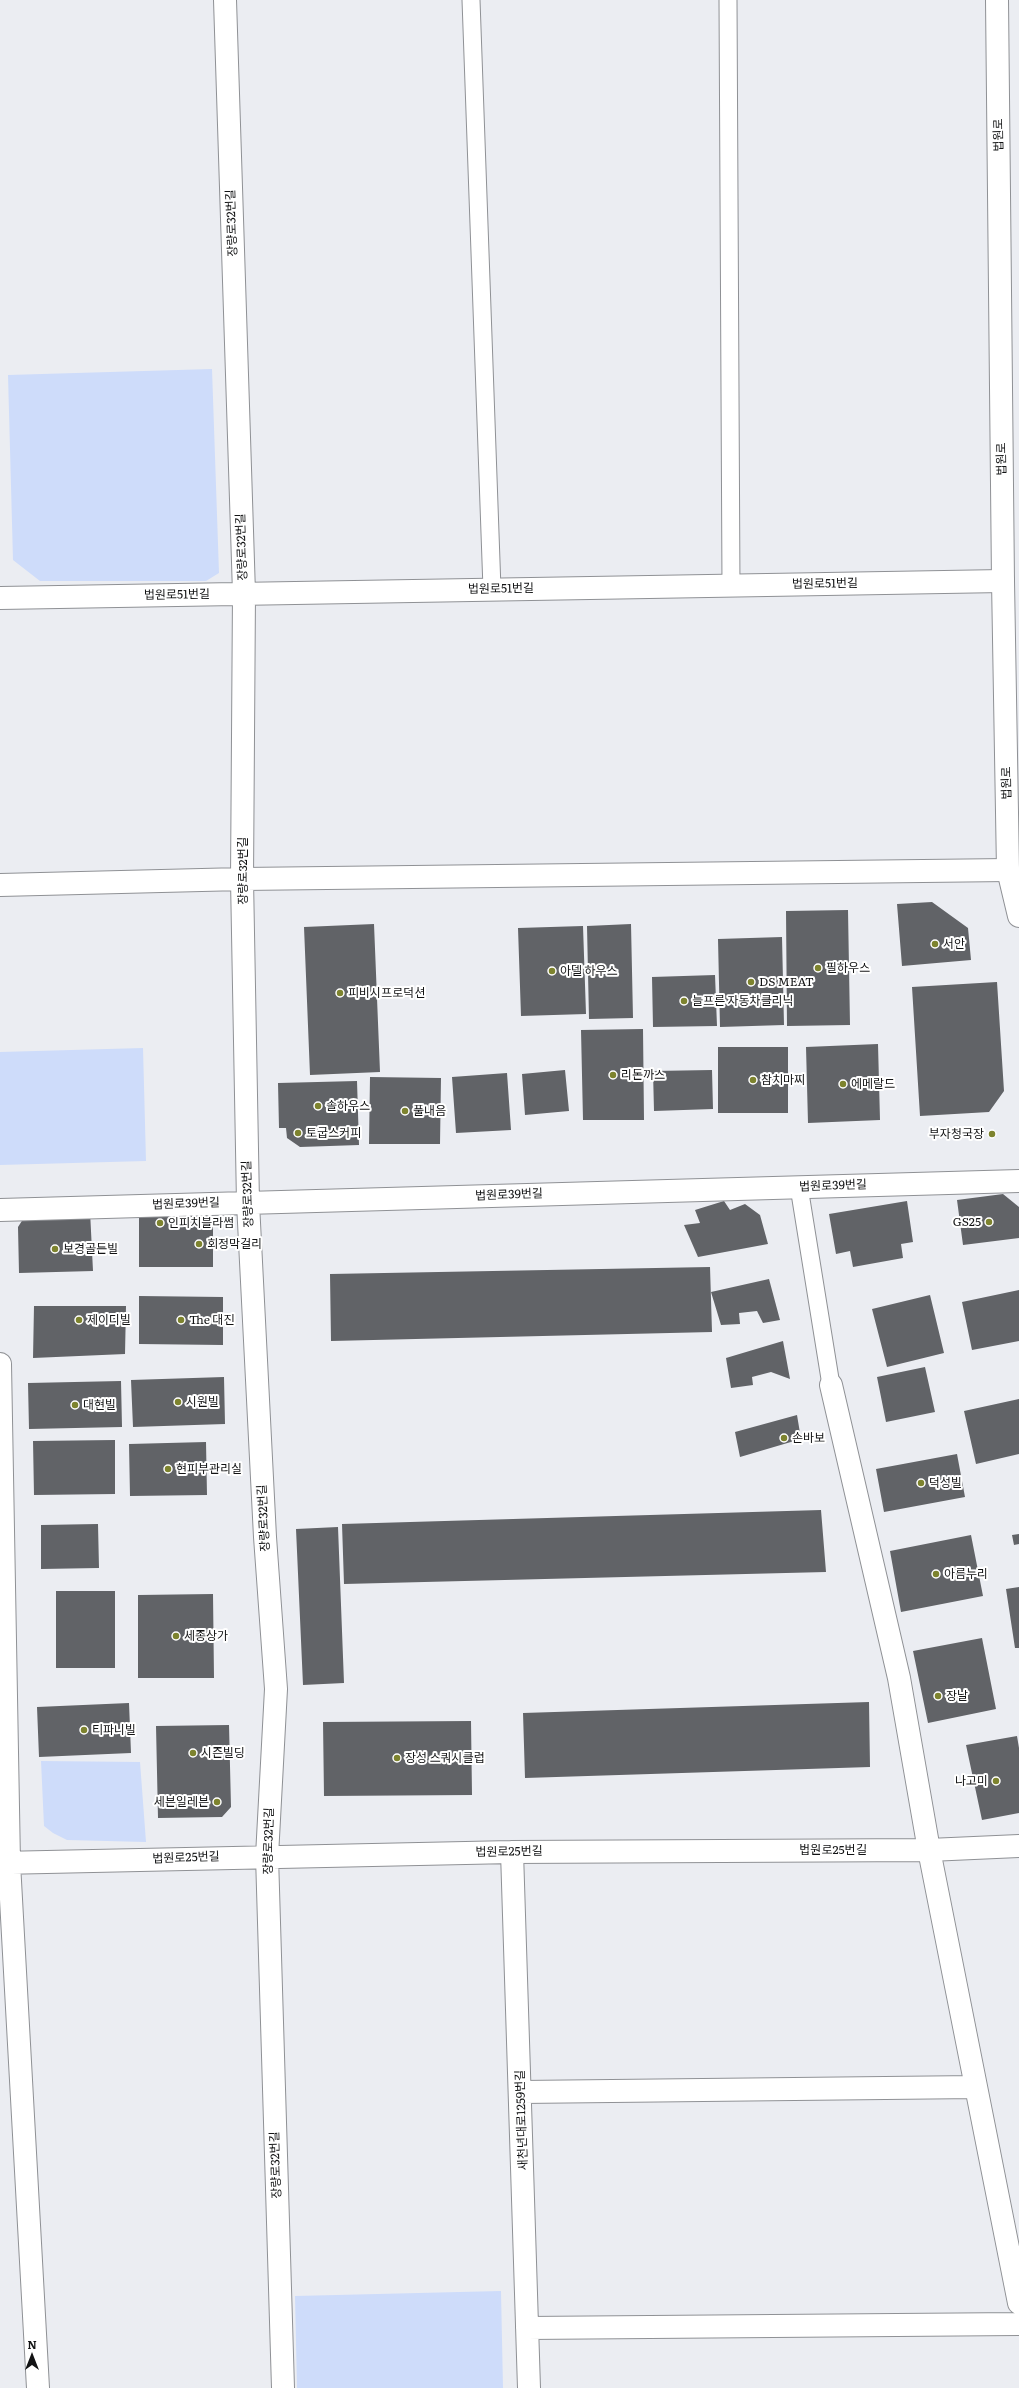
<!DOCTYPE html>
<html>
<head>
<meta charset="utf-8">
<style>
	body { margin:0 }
	#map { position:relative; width:1019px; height:2388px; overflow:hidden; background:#ebedf2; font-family:Literata,serif }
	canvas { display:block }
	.north { position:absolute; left:12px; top:2336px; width:40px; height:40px; -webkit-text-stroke:3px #fff; paint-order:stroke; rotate:0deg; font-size:11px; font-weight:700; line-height:16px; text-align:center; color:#121314 }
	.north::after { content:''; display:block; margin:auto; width:14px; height:18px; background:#121314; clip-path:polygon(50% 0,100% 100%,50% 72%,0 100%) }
</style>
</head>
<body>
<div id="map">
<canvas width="1019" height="2388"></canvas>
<div class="north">N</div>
</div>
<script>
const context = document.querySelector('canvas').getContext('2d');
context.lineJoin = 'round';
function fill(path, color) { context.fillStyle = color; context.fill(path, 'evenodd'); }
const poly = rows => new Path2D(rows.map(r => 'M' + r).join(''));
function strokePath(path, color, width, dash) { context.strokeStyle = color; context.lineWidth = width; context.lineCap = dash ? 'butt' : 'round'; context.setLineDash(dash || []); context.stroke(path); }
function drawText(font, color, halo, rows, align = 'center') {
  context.font = font + ' Literata,"Noto Sans KR",serif'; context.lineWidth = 4; context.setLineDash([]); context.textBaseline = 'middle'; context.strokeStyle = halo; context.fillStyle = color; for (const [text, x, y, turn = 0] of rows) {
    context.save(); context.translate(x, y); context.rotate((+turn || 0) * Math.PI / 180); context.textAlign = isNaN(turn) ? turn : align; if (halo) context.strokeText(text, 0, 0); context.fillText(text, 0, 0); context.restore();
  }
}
fill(poly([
	[212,369,219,573,206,581,40,581,13,560,8,375],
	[143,1048,146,1161,0,1165,0,1052],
	[41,1761,140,1762,146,1842,67,1840,53,1833,44,1826],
	[501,2291,503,2388,297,2388,295,2296]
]), '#cedcfa');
fill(poly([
	[932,902,968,928,971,960,902,966,897,904],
	[848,910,850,1025,787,1026,786,911],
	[374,924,380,1072,310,1075,304,927],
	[631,924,633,1018,589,1019,587,926],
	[583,926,586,1014,521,1016,518,928],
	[782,937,784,1025,720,1027,718,939],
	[715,975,717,1026,653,1027,652,977],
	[997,982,1004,1091,989,1112,920,1116,912,987],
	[643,1029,644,1120,583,1120,581,1030],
	[878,1044,880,1120,808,1123,806,1047],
	[718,1047,788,1047,788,1113,718,1113],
	[565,1070,569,1111,525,1115,522,1074],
	[712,1070,713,1109,654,1111,653,1071],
	[507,1073,511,1130,456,1133,452,1077],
	[370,1077,441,1078,440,1144,369,1144],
	[357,1081,359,1145,300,1147,287,1138,286,1128,279,1128,278,1083],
	[1003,1194,1019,1207,1019,1238,963,1245,957,1200],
	[724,1201,730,1210,745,1204,760,1215,768,1244,698,1257,684,1225,700,1223,695,1210],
	[907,1201,913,1242,901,1244,903,1258,853,1267,850,1251,836,1254,829,1214],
	[139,1209,209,1214,213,1225,213,1267,139,1267],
	[90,1211,93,1271,19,1273,18,1227,27,1213],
	[710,1267,712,1332,331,1341,330,1274],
	[769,1279,780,1320,763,1323,757,1311,739,1313,740,1324,721,1325,711,1292],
	[1019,1290,1019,1341,972,1350,962,1302],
	[930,1295,944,1353,887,1367,872,1309],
	[139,1296,223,1297,223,1345,139,1344],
	[34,1306,126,1306,125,1354,33,1358],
	[783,1341,790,1379,771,1372,752,1377,753,1385,731,1388,726,1358],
	[925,1367,935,1412,886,1422,877,1377],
	[224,1377,225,1424,133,1427,131,1380],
	[121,1381,122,1427,29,1429,28,1383],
	[1019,1399,1019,1454,976,1464,964,1411],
	[797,1415,801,1439,740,1457,735,1432],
	[115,1440,115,1494,34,1495,33,1441],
	[206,1442,207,1495,130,1496,129,1444],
	[957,1454,965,1497,884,1512,876,1469],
	[821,1510,826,1572,344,1584,342,1524],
	[98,1524,99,1568,41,1569,41,1525],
	[338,1527,344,1683,303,1685,296,1529],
	[1019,1534,1019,1544,1014,1545,1012,1535],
	[971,1535,983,1596,901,1612,890,1551],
	[1019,1587,1019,1648,1015,1648,1006,1589],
	[56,1591,115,1591,115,1668,56,1668],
	[213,1594,214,1678,138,1678,138,1595],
	[982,1638,996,1709,928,1723,913,1651],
	[869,1702,870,1767,525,1778,523,1713],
	[129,1703,131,1753,39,1757,37,1707],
	[471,1721,472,1795,324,1796,323,1722],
	[229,1725,231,1807,222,1817,158,1818,156,1726],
	[1017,1736,1019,1748,1019,1813,982,1820,966,1745]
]), '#616367');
const service = poly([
	[471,0,492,589],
	[728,0,731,586],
	[799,1187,831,1385]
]);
const minor = poly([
	[225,0,244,593,242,879,248,1203,265,1537,276,1689,267,1856,283,2388],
	[0,598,1003,581],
	[0,885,242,879,1008,870],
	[0,1210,1019,1181],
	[0,1364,9,1863,38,2388],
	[831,1385,899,1678,929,1850,1019,2303],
	[512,1852,529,2388],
	[0,1863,512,1852,929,1850,1019,1846],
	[521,2092,976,2087],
	[527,2328,1019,2324]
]);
const secondary = poly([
	[997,0,1003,581,1008,870,1019,916]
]);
strokePath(service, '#8f9195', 19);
strokePath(minor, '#8f9195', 24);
strokePath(secondary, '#8f9195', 24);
strokePath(service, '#fff', 17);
strokePath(minor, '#fff', 22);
strokePath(secondary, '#fff', 22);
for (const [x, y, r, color] of [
	[935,944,4,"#7d832e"],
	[818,968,4,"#7d832e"],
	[552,971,4,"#7d832e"],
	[751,982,4,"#7d832e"],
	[340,993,4,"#7d832e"],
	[684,1001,4,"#7d832e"],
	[613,1075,4,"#7d832e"],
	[753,1080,4,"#7d832e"],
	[843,1084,4,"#7d832e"],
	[318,1106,4,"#7d832e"],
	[405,1111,4,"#7d832e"],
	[298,1133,4,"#7d832e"],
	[992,1134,4,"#7d832e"],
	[989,1222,4,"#7d832e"],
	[160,1223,4,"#7d832e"],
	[199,1244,4,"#7d832e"],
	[55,1249,4,"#7d832e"],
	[79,1320,4,"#7d832e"],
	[181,1320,4,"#7d832e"],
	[178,1402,4,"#7d832e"],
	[75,1405,4,"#7d832e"],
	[784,1438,4,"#7d832e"],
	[168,1469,4,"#7d832e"],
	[921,1483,4,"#7d832e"],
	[936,1574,4,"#7d832e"],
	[176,1636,4,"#7d832e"],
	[938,1696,4,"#7d832e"],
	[84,1730,4,"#7d832e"],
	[193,1753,4,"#7d832e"],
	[397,1758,4,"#7d832e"],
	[996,1781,4,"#7d832e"],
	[217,1802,4,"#7d832e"]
]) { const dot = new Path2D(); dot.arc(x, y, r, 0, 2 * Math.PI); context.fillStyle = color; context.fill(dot); strokePath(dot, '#fff', 1.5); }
drawText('12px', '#121314', '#fff', [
	["법원로",999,135,-91],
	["장량로32번길",232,223,-92],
	["법원로",1002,459,-91],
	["장량로32번길",242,547,-92],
	["법원로51번길",825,584,-1],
	["법원로51번길",501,589,-1],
	["법원로51번길",177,595,-1],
	["법원로",1007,783,-91],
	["장량로32번길",243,871,-90],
	["법원로39번길",833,1186,-2],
	["장량로32번길",248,1194,-92],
	["법원로39번길",509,1195,-2],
	["법원로39번길",186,1204,-2],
	["장량로32번길",264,1518,-93],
	["장량로32번길",269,1841,-89],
	["법원로25번길",833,1850],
	["법원로25번길",509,1852,-1],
	["법원로25번길",186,1858,-2],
	["새천년대로1259번길",522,2120,-92],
	["장량로32번길",276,2165,-92]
]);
drawText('12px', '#121314', '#fff', [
	["서안",943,944],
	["필하우스",826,968],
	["아델 하우스",560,971],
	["DS MEAT",759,982],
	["피비시프로덕션",348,993],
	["늘프른 자동차클리닉",692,1001],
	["리돈까스",621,1075],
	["참치마찌",761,1080],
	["에메랄드",851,1084],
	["솔하우스",326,1106],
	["풀내음",413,1111],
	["토굽스커피",306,1133],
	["부자청국장",984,1134,"right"],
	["GS25",981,1222,"right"],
	["인피치블라썸",168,1223],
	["회정막걸리",207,1244],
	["보경골든빌",63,1249],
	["제이디빌",87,1320],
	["The 대진",189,1320],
	["시원빌",186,1402],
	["대현빌",83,1405],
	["손바보",792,1438],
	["현피부관리실",176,1469],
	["덕성빌",929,1483],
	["아름누리",944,1574],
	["세종상가",184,1636],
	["장날",946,1696],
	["티파니빌",92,1730],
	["시즌빌딩",201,1753],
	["장성 스쿼시클럽",405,1758],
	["나고미",988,1781,"right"],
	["세븐일레븐",209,1802,"right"]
], 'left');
</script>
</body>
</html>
